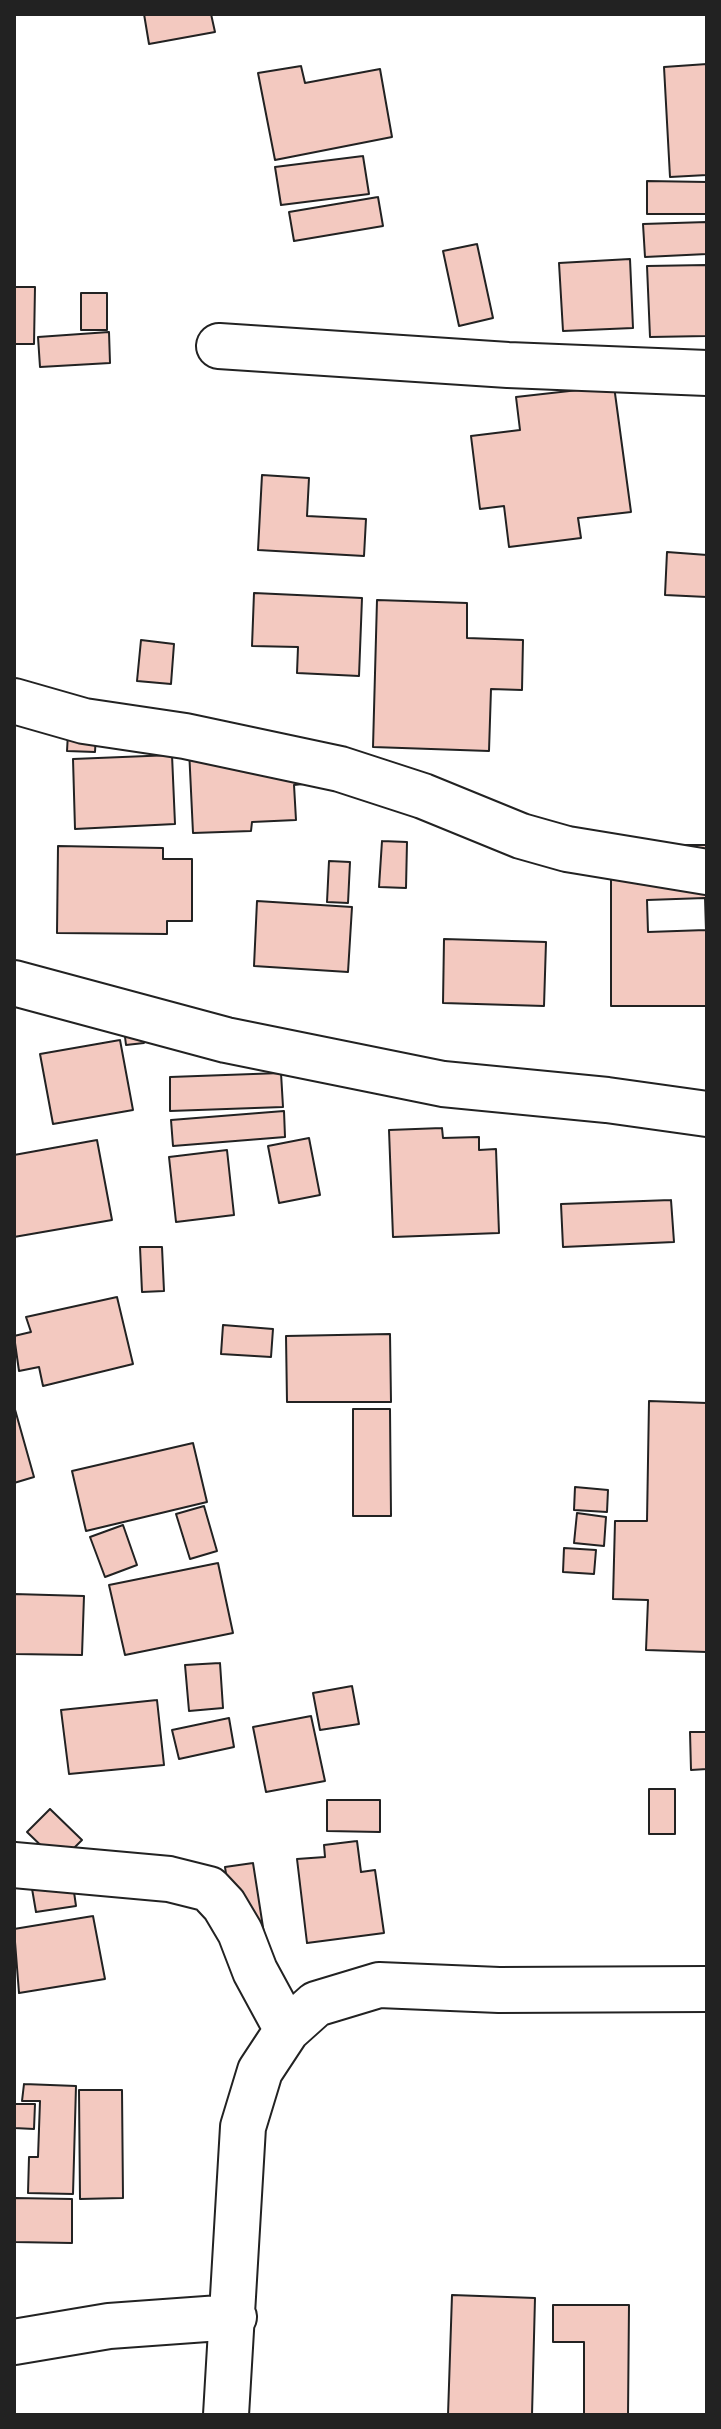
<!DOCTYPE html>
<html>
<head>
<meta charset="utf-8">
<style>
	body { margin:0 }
	#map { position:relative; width:721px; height:2429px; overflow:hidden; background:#fff; font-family:Poppins,sans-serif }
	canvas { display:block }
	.frame { position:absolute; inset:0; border:16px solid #222; pointer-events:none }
</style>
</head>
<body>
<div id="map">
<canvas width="721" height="2429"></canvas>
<div class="frame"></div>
</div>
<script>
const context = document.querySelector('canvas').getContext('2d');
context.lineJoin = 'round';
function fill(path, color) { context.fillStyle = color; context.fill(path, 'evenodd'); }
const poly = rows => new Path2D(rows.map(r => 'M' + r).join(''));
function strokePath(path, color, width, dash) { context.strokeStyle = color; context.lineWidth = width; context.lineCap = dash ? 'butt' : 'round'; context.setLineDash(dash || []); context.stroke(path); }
const building = poly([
	[144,14,211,14,215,32,149,44,144,14],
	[707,64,707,175,670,177,664,67,707,64],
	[301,66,305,83,380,69,392,137,275,160,258,73,301,66],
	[363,156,369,194,281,205,275,167,363,156],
	[647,181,707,182,707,214,647,214,647,181],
	[378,197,383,226,294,241,289,212,378,197],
	[707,222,707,254,645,257,643,224,707,222],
	[477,244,493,318,459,326,443,251,477,244],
	[630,259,633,328,563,331,559,263,630,259],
	[707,265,707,336,650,337,647,266,707,265],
	[14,287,35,287,34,344,14,344,14,287],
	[81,293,107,293,107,330,81,330,81,293],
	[109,332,110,363,40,367,38,337,109,332],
	[614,386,631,512,578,518,581,538,509,547,504,506,480,509,471,436,520,430,516,397,614,386],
	[262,475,309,478,307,516,366,519,364,556,258,550,262,475],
	[667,552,707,555,707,597,665,595,667,552],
	[254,593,362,598,359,676,297,673,298,647,252,646,254,593],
	[377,600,467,603,467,638,523,640,522,690,491,689,489,751,373,747,377,600],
	[141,640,174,644,171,684,137,681,141,640],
	[69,715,97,716,95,752,67,751,69,715],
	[301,745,303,784,294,785,296,820,252,822,251,831,193,833,189,749,301,745],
	[172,755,175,824,75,829,73,759,172,755],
	[382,841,407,842,406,888,379,887,382,841],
	[611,845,707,845,707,1006,611,1006,611,845],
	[705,898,706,930,648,932,647,900,705,898],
	[58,846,163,848,163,859,192,859,192,921,167,921,167,934,57,933,58,846],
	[329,861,350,862,348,903,327,902,329,861],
	[257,901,352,907,348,972,254,966,257,901],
	[444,939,546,942,544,1006,443,1003,444,939],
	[140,1017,144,1043,126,1045,123,1020,140,1017],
	[120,1040,133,1110,53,1124,40,1054,120,1040],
	[281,1073,283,1107,170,1111,170,1077,281,1073],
	[284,1111,285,1137,173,1146,171,1120,284,1111],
	[442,1128,443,1138,479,1137,479,1150,496,1149,499,1233,393,1237,389,1130,442,1128],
	[309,1138,320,1195,279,1203,268,1146,309,1138],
	[97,1140,112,1220,14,1237,14,1155,97,1140],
	[227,1150,234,1215,176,1222,169,1157,227,1150],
	[671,1200,674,1242,563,1247,561,1204,671,1200],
	[140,1247,162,1247,164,1291,142,1292,140,1247],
	[117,1297,133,1364,43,1386,39,1367,19,1371,14,1336,31,1332,26,1317,117,1297],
	[223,1325,273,1329,271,1357,221,1354,223,1325],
	[390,1334,391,1402,287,1402,286,1336,390,1334],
	[649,1401,707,1403,707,1652,646,1650,648,1600,613,1599,615,1521,647,1521,649,1401],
	[14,1406,34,1477,14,1483,14,1406],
	[353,1409,390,1409,391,1516,353,1516,353,1409],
	[193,1443,207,1502,86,1531,72,1471,193,1443],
	[575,1487,608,1490,607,1512,574,1510,575,1487],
	[204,1506,217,1551,190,1559,176,1514,204,1506],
	[577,1513,606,1517,604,1546,574,1543,577,1513],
	[123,1525,137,1565,105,1577,90,1537,123,1525],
	[564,1548,596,1550,594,1574,563,1572,564,1548],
	[218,1563,233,1633,125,1655,109,1585,218,1563],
	[14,1594,84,1596,82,1655,14,1654,14,1594],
	[220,1663,223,1708,189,1711,185,1665,220,1663],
	[352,1686,359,1724,320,1730,313,1693,352,1686],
	[157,1700,164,1765,69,1774,61,1710,157,1700],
	[311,1716,325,1781,266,1792,253,1727,311,1716],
	[229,1718,234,1747,179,1759,172,1730,229,1718],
	[690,1732,707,1732,707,1769,691,1770,690,1732],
	[649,1789,675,1789,675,1834,649,1834,649,1789],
	[327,1800,380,1800,380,1832,327,1831,327,1800],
	[50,1809,82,1840,59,1863,27,1832,50,1809],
	[357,1841,361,1872,375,1870,384,1933,307,1943,297,1859,325,1857,324,1845,357,1841],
	[253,1863,265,1940,236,1944,225,1867,253,1863],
	[71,1871,76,1906,36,1912,30,1877,71,1871],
	[93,1916,105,1979,19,1993,14,1929,93,1916],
	[24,2084,76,2086,73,2194,28,2193,29,2157,38,2157,40,2101,22,2101,24,2084],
	[79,2090,122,2090,123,2198,80,2199,79,2090],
	[14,2104,35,2104,34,2129,14,2128,14,2104],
	[14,2198,72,2199,72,2243,14,2242,14,2198],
	[452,2295,535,2298,532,2415,448,2415,452,2295],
	[553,2305,629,2305,628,2415,584,2415,584,2342,553,2342,553,2305]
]);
fill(building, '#f3c9c0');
strokePath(building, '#222', 2);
const minor = poly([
	[219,346,508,365,707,373],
	[14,701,84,721,185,736,340,769,423,796,521,836,567,849,707,872],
	[14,983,226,1040,443,1084,607,1100,707,1114],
	[14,1865,169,1879,209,1889,224,1905,240,1932,255,1971,287,2030],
	[14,2342,109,2326,234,2317],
	[226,2415,243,2127,260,2071,287,2030,316,2004,379,1985,499,1990,707,1989]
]);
strokePath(minor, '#222', 48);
strokePath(minor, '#fff', 44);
</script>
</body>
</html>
